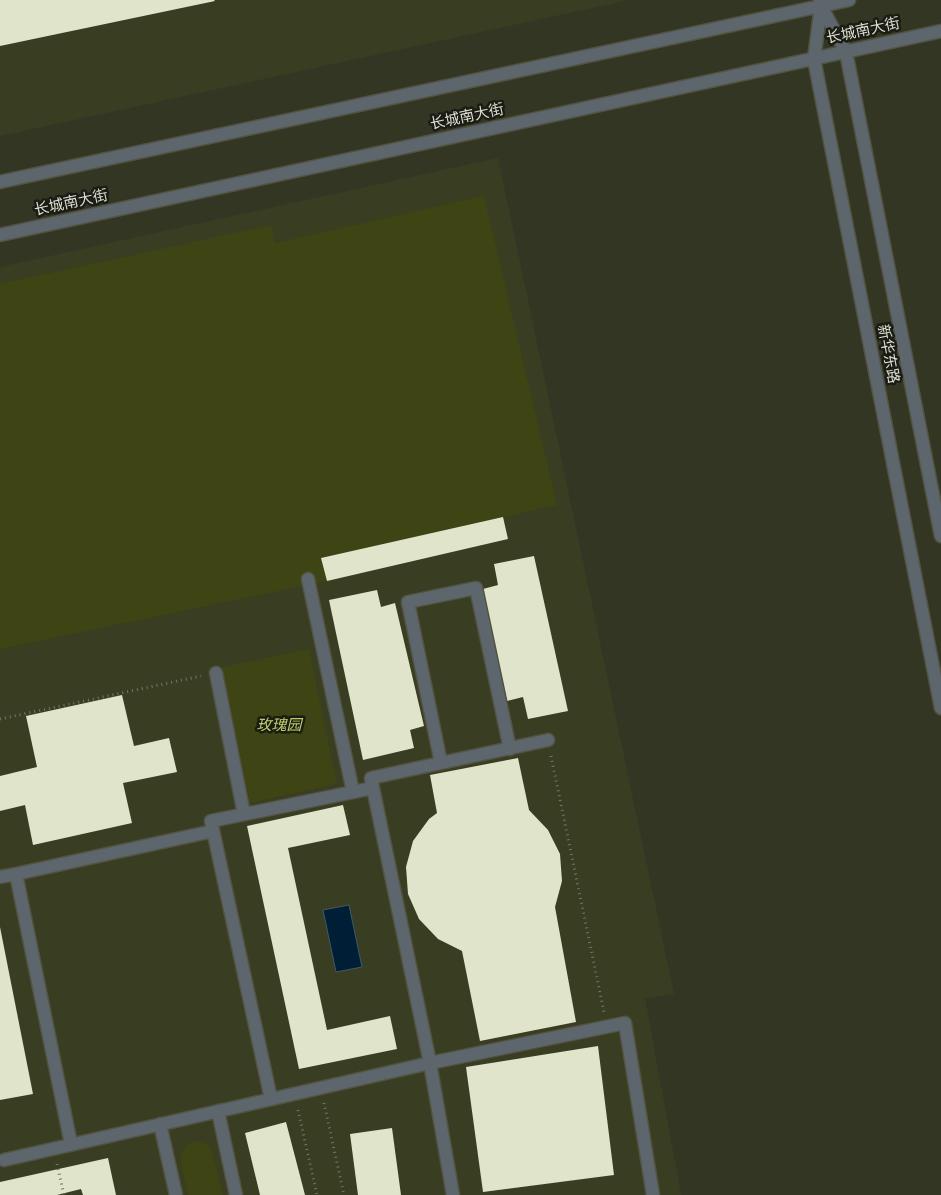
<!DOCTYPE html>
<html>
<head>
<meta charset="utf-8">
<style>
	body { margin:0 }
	canvas { display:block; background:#333623 }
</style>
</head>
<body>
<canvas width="941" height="1195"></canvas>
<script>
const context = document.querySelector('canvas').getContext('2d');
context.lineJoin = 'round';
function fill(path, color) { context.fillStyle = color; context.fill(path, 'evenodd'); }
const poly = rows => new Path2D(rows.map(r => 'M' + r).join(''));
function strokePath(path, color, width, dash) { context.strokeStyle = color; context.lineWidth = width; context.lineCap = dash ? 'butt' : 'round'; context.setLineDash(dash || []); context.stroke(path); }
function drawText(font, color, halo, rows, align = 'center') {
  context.font = font + ' "IBM Plex Serif","Noto Sans SC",serif'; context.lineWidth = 5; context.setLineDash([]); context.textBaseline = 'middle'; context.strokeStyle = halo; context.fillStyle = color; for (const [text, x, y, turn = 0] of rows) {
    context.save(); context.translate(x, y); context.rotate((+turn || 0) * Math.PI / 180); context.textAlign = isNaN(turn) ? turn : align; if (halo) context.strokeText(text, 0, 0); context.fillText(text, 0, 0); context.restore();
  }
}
fill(poly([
	[0,0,629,0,0,136],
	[498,158,674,994,645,998,681,1195,0,1195,0,267]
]), '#393d22');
fill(poly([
	[484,196,557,505,322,558,327,581,0,649,0,284,271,225,275,243],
	[309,649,337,784,250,803,222,667],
	[199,1141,209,1146,212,1151,223,1195,188,1195,181,1164,181,1153,188,1144]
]), '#3e4413');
const water = poly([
	[349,905,362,967,336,972,323,910,349,905]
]);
fill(water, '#001f36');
strokePath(water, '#425965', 1);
fill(poly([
	[0,0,214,0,215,1,0,46],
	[503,517,508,539,327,581,321,558],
	[534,556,568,711,528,719,523,697,507,701,483,589,498,585,494,564],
	[377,590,381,607,395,603,424,726,410,730,414,748,363,760,329,600],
	[122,695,134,746,169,738,177,772,123,783,132,823,33,845,25,805,0,811,0,776,37,767,26,716],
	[518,758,529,810,548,830,560,854,562,881,555,907,576,1022,480,1041,462,951,438,939,419,919,408,894,406,867,413,841,429,819,437,813,430,775],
	[343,805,350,835,288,848,327,1030,390,1016,397,1049,299,1069,247,826],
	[0,927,33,1094,0,1100],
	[598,1046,614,1175,483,1192,466,1067],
	[286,1122,305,1195,260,1195,245,1133],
	[392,1128,401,1195,358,1195,350,1134],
	[108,1158,116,1195,83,1195,81,1189,57,1195,0,1195,0,1182]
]), '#dfe4cb');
const minor = poly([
	[820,0,821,6,814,59,941,708],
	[821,6,846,52,941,536],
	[0,182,849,0],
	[0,235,941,31],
	[308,579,353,792],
	[216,673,244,814],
	[441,763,408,602,476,588,510,749],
	[373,788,371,778,548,740],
	[16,874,213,831],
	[0,877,16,874,71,1144],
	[218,1111,236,1195],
	[160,1124,176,1195],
	[4,1160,430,1063,373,788,211,821,271,1099],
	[453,1195,430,1063,625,1023,653,1195]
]);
strokePath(minor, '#525443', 15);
strokePath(poly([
	[0,719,201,676],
	[551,756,604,1012],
	[324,1103,344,1195],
	[298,1110,317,1195],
	[57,1164,64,1195]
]), '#747666', 3, [1, 4]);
strokePath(minor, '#5e666d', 12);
drawText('15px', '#dddfd3', '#1b1d14', [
	["长城南大街",863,31,-12],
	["长城南大街",467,117,-12],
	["长城南大街",71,203,-12],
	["新华东路",888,354,79]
]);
drawText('italic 15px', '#c0ce6a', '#1b1d14', [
	["玫瑰园",279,726]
]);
</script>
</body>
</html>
